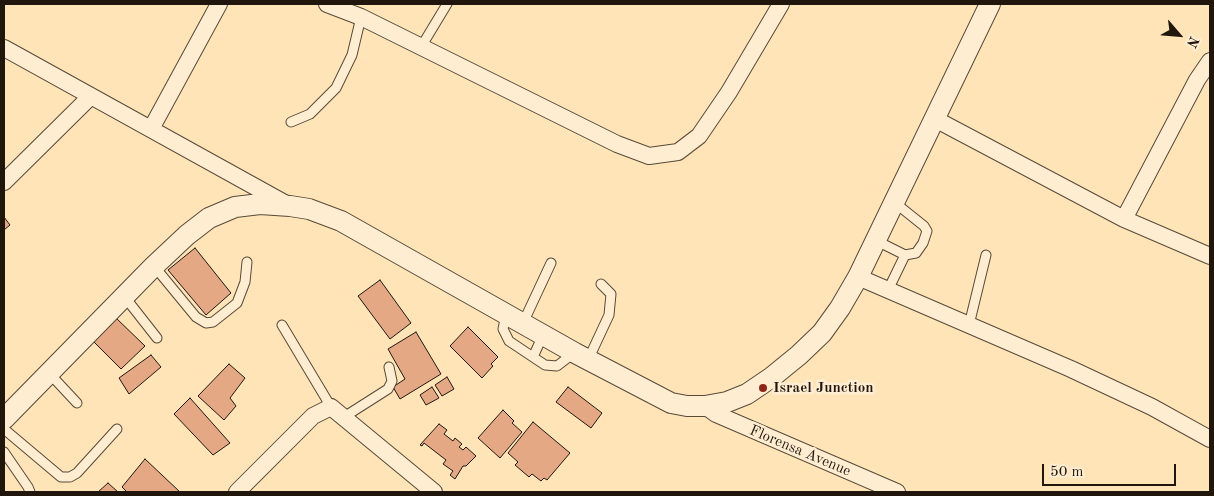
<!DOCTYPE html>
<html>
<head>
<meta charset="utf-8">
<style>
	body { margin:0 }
	#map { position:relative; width:1214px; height:496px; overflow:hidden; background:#fee4b7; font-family:"Old Standard TT",serif }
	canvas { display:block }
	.frame { position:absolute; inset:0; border:5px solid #21160c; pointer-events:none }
	.north { position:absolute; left:1154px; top:10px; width:50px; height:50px; -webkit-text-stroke:4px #feedd0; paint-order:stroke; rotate:117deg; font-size:14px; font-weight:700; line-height:20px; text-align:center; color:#21160c }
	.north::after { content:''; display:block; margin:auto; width:18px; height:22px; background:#21160c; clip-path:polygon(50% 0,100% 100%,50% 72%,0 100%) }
	.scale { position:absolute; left:1042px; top:464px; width:134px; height:22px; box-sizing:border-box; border:2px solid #21160c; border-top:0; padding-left:6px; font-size:15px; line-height:18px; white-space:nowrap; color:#21160c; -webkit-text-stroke:4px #feedd0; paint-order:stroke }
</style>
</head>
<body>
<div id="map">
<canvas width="1214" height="496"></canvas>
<div class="frame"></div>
<div class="north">N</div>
<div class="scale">50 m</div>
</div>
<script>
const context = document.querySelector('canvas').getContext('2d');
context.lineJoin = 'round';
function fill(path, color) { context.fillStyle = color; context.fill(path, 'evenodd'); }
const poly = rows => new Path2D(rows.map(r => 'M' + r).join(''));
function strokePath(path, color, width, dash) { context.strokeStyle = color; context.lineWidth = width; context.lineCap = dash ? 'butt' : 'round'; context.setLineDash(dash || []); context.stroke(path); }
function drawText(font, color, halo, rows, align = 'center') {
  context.font = font + ' "Old Standard TT",serif'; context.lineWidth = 5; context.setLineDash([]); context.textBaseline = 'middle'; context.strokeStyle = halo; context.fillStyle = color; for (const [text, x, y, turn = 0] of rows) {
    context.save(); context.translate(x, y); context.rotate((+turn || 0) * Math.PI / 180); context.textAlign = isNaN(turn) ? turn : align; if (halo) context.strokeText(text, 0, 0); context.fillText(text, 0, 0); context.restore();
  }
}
const building = poly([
	[4,217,10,225,4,230,4,217],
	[195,248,231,293,206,315,168,270,195,248],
	[380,280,411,323,390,339,358,296,380,280],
	[115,317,145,346,121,369,93,341,115,317],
	[468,327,498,357,491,364,493,366,482,378,450,346,468,327],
	[416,332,441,374,400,399,393,387,405,379,388,349,416,332],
	[151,355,161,367,129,394,119,378,151,355],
	[229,364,245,378,230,398,236,406,224,420,198,396,229,364],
	[447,377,454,389,442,396,435,385,447,377],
	[432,387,439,398,426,405,420,395,432,387],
	[568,387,602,413,591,428,556,402,568,387],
	[190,398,230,443,213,455,174,414,190,398],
	[503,410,514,421,512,423,522,432,500,458,478,438,503,410],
	[533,422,570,453,547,480,544,478,541,481,532,474,529,477,515,465,518,462,508,453,533,422],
	[439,424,447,430,444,434,453,441,455,438,462,444,459,447,463,450,466,447,476,456,466,466,463,466,455,479,450,475,453,471,443,464,446,460,424,443,422,446,420,445,439,424],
	[145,459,180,492,127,492,122,487,145,459],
	[108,483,118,492,98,492,108,483]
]);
fill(building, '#e4a885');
strokePath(building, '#21160c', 1);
const service = poly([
	[421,47,447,4],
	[291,122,310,114,336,88,352,55,361,17],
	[875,240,905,255,916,253,923,243,927,231,924,226,894,202],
	[154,266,196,317,206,323,213,322,237,303,245,282,247,262],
	[888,290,905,255],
	[124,296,157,338],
	[506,314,503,329,509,341,545,365,557,366,574,353],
	[523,323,551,263],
	[282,325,331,407],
	[969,325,986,255],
	[533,357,543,335],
	[588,360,609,315,611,294,601,284],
	[49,373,77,403],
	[344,417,388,389,392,381,389,367],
	[4,429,61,477,70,477,77,473,117,429],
	[4,452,28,487,30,492]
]);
const minor = poly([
	[327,4,361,17,617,144,649,156,678,152,699,136,729,92,781,4],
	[4,48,288,205],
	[935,119,1124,219,1210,256],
	[151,129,219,4],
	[4,182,91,96],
	[1124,219,1197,80,1210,61],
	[858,277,1071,369,1152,407,1210,439],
	[705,406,716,414,897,492],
	[237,492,313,416,331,407,434,492]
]);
const tertiary = poly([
	[4,419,154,266,187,235,209,218,235,207,260,204,290,206,309,209,341,221,575,353,671,403,687,406,705,406,727,402,747,394,772,377,799,355,822,333,840,308,858,277,990,4]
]);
strokePath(service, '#584a37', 11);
strokePath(minor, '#584a37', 18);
strokePath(tertiary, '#584a37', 22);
strokePath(service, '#feedd0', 9);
strokePath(minor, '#feedd0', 16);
strokePath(tertiary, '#feedd0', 20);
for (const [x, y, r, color] of [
	[763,388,5,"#8f2418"]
]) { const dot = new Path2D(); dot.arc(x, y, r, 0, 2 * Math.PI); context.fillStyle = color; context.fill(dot); strokePath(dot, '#feedd0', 2); }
drawText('bold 15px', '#21160c', '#feedd0', [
	["Israel Junction",773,388]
], 'left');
drawText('15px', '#21160c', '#feedd0', [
	["Florensa Avenue",800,451,23]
]);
</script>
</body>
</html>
